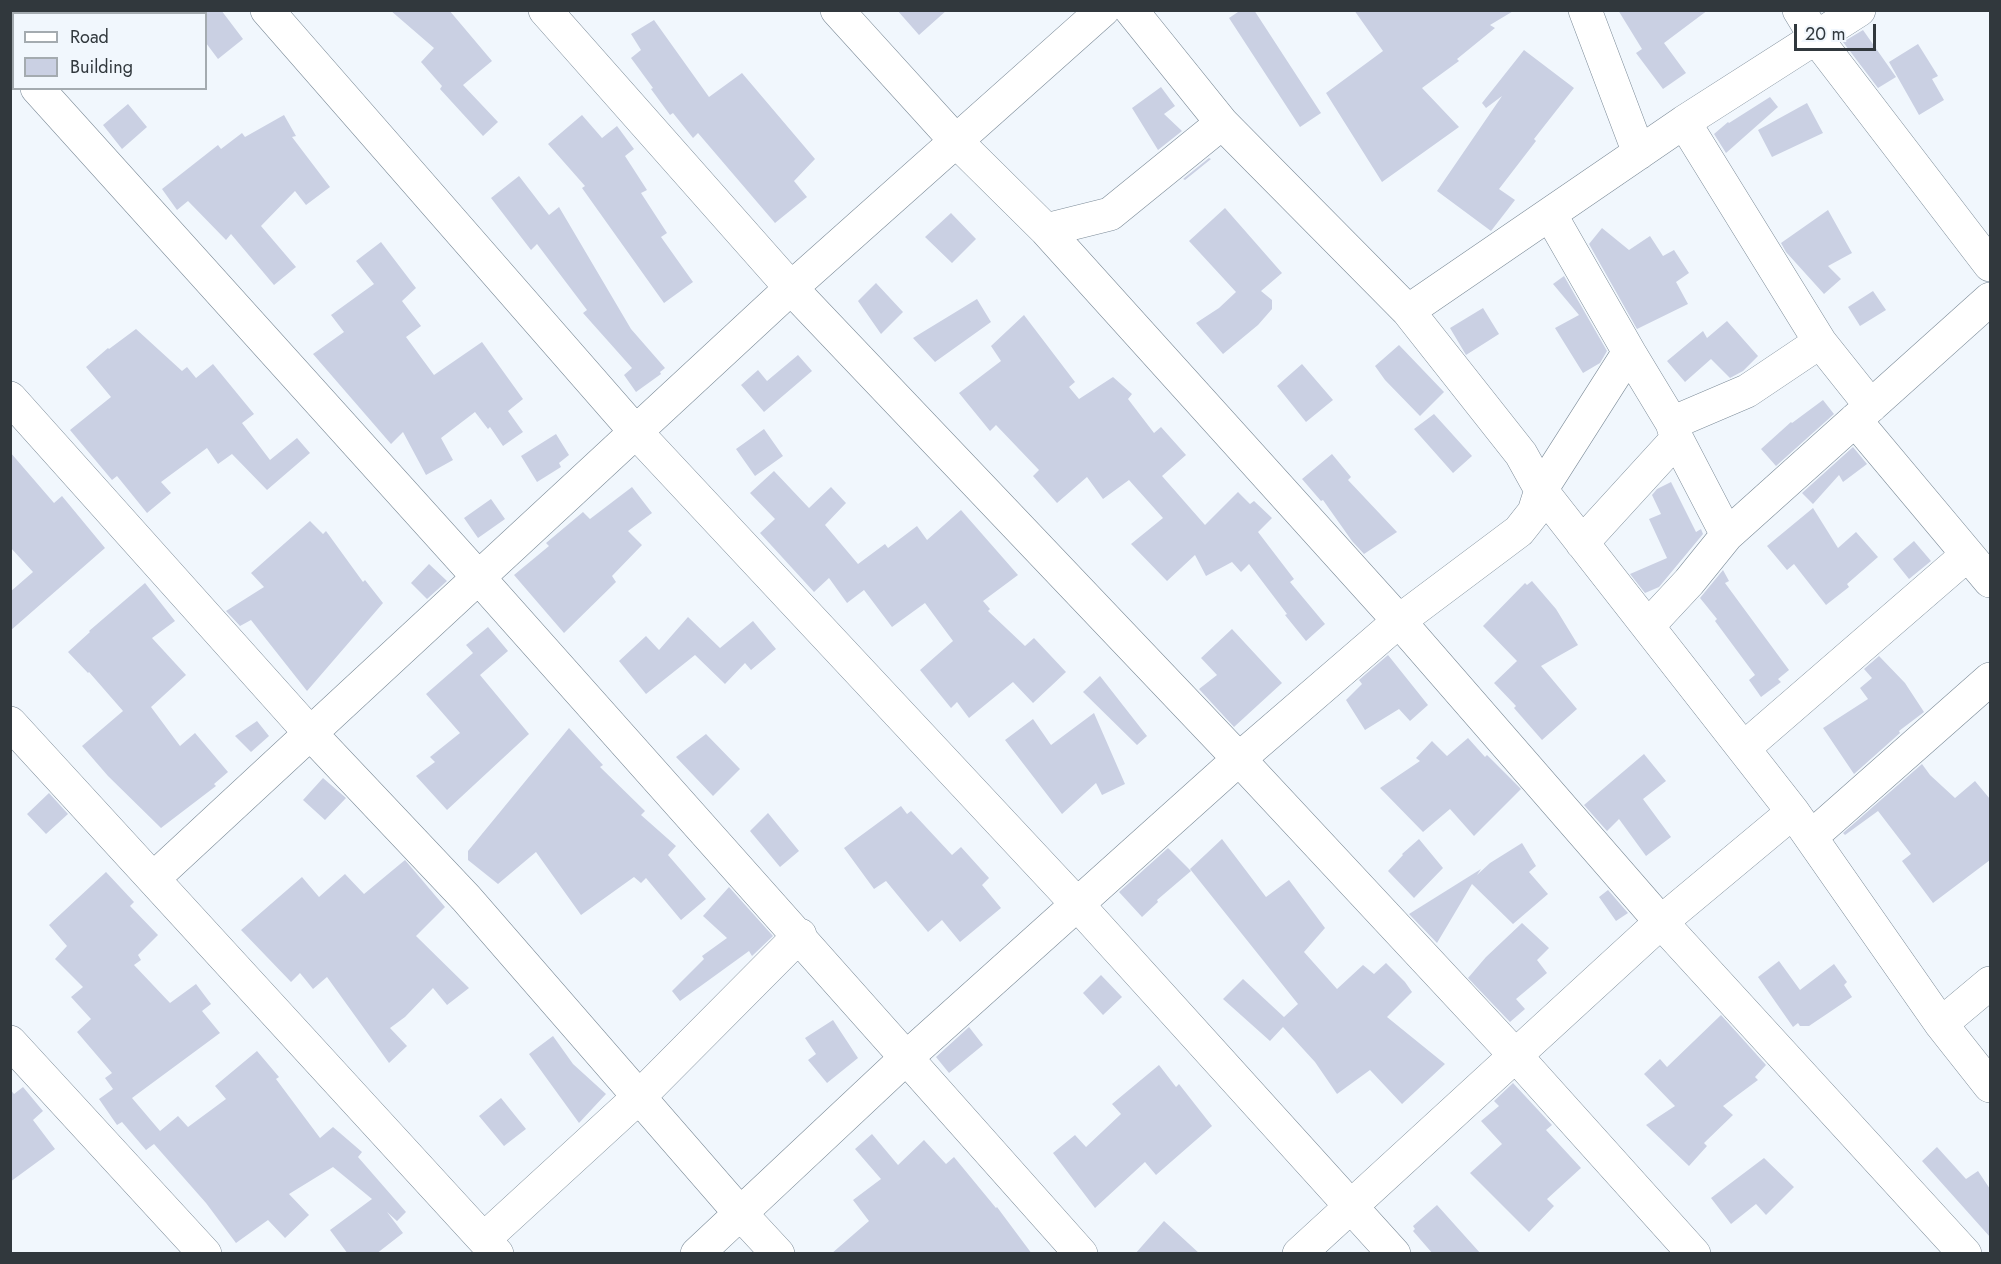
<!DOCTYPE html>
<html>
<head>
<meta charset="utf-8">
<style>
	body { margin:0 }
	#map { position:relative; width:2001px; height:1264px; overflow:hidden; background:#f1f7fd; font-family:Jost,sans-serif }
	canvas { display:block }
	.frame { position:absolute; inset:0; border:12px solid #31383d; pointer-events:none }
	.legend { position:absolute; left:12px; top:12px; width:195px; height:78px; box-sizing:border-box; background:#f1f7fd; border:2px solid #a4abb0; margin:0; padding:8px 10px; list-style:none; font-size:18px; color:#31383d }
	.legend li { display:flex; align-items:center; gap:12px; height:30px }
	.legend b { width:30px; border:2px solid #a4abb0 }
	.scale { position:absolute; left:1794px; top:24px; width:82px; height:27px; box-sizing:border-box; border:3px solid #31383d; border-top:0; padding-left:8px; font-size:18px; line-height:21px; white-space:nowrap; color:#31383d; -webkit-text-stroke:4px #f1f7fd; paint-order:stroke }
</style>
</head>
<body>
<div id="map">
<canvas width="2001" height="1264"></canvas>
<div class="frame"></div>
<ul class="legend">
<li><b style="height:8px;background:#fff"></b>Road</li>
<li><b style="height:16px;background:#cad0e3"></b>Building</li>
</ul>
<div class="scale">20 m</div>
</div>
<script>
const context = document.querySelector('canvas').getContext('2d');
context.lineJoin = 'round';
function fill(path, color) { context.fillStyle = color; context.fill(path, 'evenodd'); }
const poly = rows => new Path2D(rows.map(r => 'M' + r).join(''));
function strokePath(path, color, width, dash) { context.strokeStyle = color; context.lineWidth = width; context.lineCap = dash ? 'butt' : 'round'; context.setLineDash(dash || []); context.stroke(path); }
fill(poly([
	[206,10,221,10,243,39,218,59,206,43],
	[390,10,449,10,492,61,463,85,498,122,483,136,440,89,442,86,421,62,434,48],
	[897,10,947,10,919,35],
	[1241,10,1254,10,1321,113,1300,127,1229,18],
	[1354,10,1515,10,1490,25,1495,28,1457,59,1459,61,1422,88,1459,127,1382,182,1326,93,1383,51],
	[1618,10,1708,10,1664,43,1686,73,1663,89,1636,53,1642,49],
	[654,20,709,97,742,73,815,159,794,181,807,197,775,223,698,133,693,138,673,113,670,115,651,89,653,88,631,58,641,50,631,34],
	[1863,30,1896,77,1878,88,1843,42],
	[1918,44,1938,76,1932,79,1944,100,1919,115,1889,62],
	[1524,50,1574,88,1534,139,1536,141,1499,189,1515,200,1491,231,1437,191,1502,96,1486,108,1482,103],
	[1161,87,1175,106,1164,114,1182,131,1158,150,1132,108],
	[1770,97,1778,107,1726,153,1714,134,1728,122,1729,123],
	[1807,103,1823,133,1772,157,1758,130],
	[128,104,147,127,122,149,103,125],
	[284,115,296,136,292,137,330,187,306,205,295,191,261,226,296,267,274,285,231,234,226,240,188,201,177,210,162,189,218,145,221,149,242,133,245,137],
	[582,115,602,138,617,126,634,149,625,156,647,190,641,193,667,233,661,237,693,282,664,303,582,188,585,186,548,144],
	[1209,158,1211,159,1185,180,1183,179],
	[519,176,549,215,559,207,631,329,665,368,660,372,661,374,636,392,624,375,632,368,583,313,587,310,537,244,531,250,491,198],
	[1225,208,1282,273,1261,291,1272,300,1272,309,1258,325,1223,354,1196,323,1219,308,1236,292,1189,241],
	[1828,210,1852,253,1828,266,1841,279,1824,294,1786,252,1781,243],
	[951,213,976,239,952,263,925,237],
	[1602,228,1629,250,1650,236,1663,256,1674,250,1689,273,1676,282,1688,304,1637,329,1589,244],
	[381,242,416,288,402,301,421,326,406,337,434,375,482,342,523,399,508,411,523,432,503,446,490,427,488,429,475,412,441,438,453,460,426,475,403,432,391,444,313,354,344,332,331,315,374,284,356,261],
	[1564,276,1607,351,1600,363,1583,373,1555,328,1579,315,1553,284],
	[876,283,903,312,881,334,858,301],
	[1873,291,1886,310,1860,326,1848,307],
	[977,299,991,322,935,362,913,338],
	[1483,308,1499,334,1466,355,1450,328],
	[1024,315,1075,382,1069,387,1079,399,1113,377,1132,394,1128,399,1154,433,1161,427,1186,455,1162,476,1205,525,1238,492,1250,504,1254,501,1272,518,1258,532,1294,579,1290,582,1325,624,1306,641,1285,615,1287,614,1249,564,1241,572,1232,562,1206,576,1195,555,1167,581,1131,544,1163,518,1129,480,1103,499,1087,477,1057,503,1033,476,1039,470,996,425,990,431,959,393,1001,361,991,346],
	[1727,321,1758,356,1743,371,1730,378,1711,359,1685,382,1667,361,1703,331,1707,338],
	[136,329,182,371,187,367,196,378,213,364,254,414,242,423,270,460,297,438,310,453,267,490,232,454,218,464,207,448,161,482,171,493,147,513,117,476,112,480,70,430,111,397,86,367,108,348,109,349],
	[1399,345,1444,392,1420,416,1385,380,1375,366],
	[798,355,812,371,764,412,741,385,758,370,767,381],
	[1302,364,1333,400,1306,422,1277,386],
	[1823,400,1834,414,1776,466,1761,449,1791,422,1792,423],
	[1434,414,1472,456,1453,473,1414,429],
	[764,429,783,456,755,476,736,449],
	[556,434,569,455,559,463,561,467,537,482,521,456],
	[1853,447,1867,464,1843,482,1839,475,1813,504,1802,493],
	[10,452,54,503,62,496,105,548,10,631,10,592,33,572,10,547],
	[1332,454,1351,477,1348,480,1397,532,1364,554,1352,541,1323,500,1321,501,1302,479],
	[774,471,809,508,831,487,846,503,825,525,858,564,885,544,888,548,917,526,927,540,961,510,1018,575,983,601,990,609,988,611,1025,646,1034,638,1066,672,1033,703,1013,682,969,718,957,702,951,708,920,670,953,641,925,603,892,627,864,590,847,603,829,578,814,592,760,533,775,519,750,493],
	[1671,482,1696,532,1701,529,1703,534,1659,587,1645,593,1630,574,1667,558,1649,519,1661,514,1652,495,1657,489],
	[632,487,652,513,628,531,642,545,612,576,616,582,564,633,514,575,549,546,546,543,583,512,590,519],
	[491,499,505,519,478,538,464,518],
	[1813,508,1838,548,1856,532,1878,557,1847,584,1849,587,1826,605,1794,564,1787,570,1767,546],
	[310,521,323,534,326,531,363,582,365,580,383,603,307,691,251,620,240,626,226,611,264,587,251,573],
	[1914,541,1931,561,1909,579,1893,559],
	[429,564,447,581,427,599,411,583],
	[1723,570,1729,581,1725,583,1789,670,1778,679,1781,682,1761,697,1749,680,1755,675,1715,621,1717,619,1700,598],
	[1532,581,1556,609,1578,645,1541,666,1577,709,1542,740,1514,708,1516,706,1494,683,1517,661,1483,626,1525,583,1527,585],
	[145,583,175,621,152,638,186,675,151,707,180,746,195,733,228,772,214,784,216,786,161,828,108,776,82,746,123,711,89,672,88,673,68,652,90,632,89,631],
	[688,617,720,648,753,621,776,649,751,670,745,663,725,684,695,655,646,694,619,661,646,636,659,650],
	[488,627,508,651,480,675,529,734,447,810,416,776,435,762,430,757,460,733,426,694,473,653,466,645],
	[1232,629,1282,683,1234,727,1199,689,1217,675,1201,658],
	[1388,655,1428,705,1410,721,1399,709,1365,730,1346,700,1362,684,1359,680],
	[1879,656,1905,683,1924,712,1899,731,1900,733,1854,774,1823,728,1868,699,1860,688,1872,678,1864,669],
	[1100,676,1147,736,1137,745,1083,692],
	[1094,713,1125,784,1102,795,1096,783,1062,814,1005,740,1033,719,1051,745],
	[257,721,269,736,251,752,235,736],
	[569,728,603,765,600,767,645,811,641,815,676,846,668,855,706,899,681,920,646,878,641,883,634,877,581,915,536,852,498,884,468,860,468,851],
	[706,734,740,769,713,796,676,757],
	[1468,738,1485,757,1487,755,1521,789,1474,836,1450,809,1423,832,1380,788,1420,761,1416,758,1432,741,1447,756],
	[1644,754,1666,781,1643,799,1671,837,1646,856,1619,819,1607,831,1584,805],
	[1922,764,1930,775,1955,798,1975,781,1990,799,1990,860,1933,903,1902,861,1911,854,1878,811,1845,835,1843,833],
	[323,778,346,798,325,820,303,800],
	[49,793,68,814,46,834,27,814],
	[901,806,907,814,911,811,952,855,961,847,989,878,982,885,1001,908,960,942,942,920,928,932,886,881,874,889,844,848],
	[768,813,799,851,780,867,750,831],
	[1222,839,1266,897,1289,880,1325,928,1304,952,1337,989,1363,965,1374,974,1386,963,1405,982,1412,992,1387,1017,1445,1064,1402,1104,1370,1070,1337,1094,1315,1062,1283,1027,1270,1041,1223,999,1243,979,1284,1017,1298,1004,1190,869],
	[1419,839,1443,868,1414,898,1388,871,1403,855,1402,854],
	[1522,843,1536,866,1529,872,1548,894,1513,924,1472,884,1437,943,1409,914,1481,869,1477,875,1490,863],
	[1168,848,1191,871,1157,900,1158,902,1142,917,1119,892],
	[405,860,445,907,416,936,469,988,447,1005,433,988,405,1017,390,1028,407,1046,389,1063,327,977,313,989,300,973,291,982,241,930,302,877,319,897,345,874,364,894],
	[106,872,134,902,130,906,158,935,138,955,141,960,134,965,170,1003,196,984,211,1004,202,1011,220,1033,132,1098,160,1131,178,1116,188,1127,226,1099,215,1086,257,1051,279,1077,276,1079,320,1138,333,1127,362,1152,358,1157,406,1212,397,1221,387,1212,403,1233,376,1254,348,1254,330,1230,372,1199,333,1167,289,1194,309,1215,285,1238,268,1220,236,1243,206,1203,154,1144,146,1150,122,1122,117,1125,99,1099,113,1089,105,1078,112,1073,77,1032,91,1019,71,997,83,987,55,959,67,946,49,925],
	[729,887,773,936,752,956,749,951,680,1001,672,991,704,959,702,956,727,938,703,916],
	[1608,890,1628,913,1616,921,1599,897],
	[1522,923,1549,948,1537,960,1547,973,1516,999,1525,1009,1510,1022,1468,978,1486,957],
	[1779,961,1800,990,1834,964,1847,982,1844,985,1852,997,1809,1026,1800,1026,1798,1023,1793,1027,1758,977],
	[1101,975,1122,997,1103,1015,1083,993],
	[1721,1015,1766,1065,1755,1077,1758,1080,1723,1106,1733,1115,1704,1143,1707,1146,1689,1166,1646,1125,1675,1106,1644,1074,1660,1059,1667,1067],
	[833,1020,858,1058,827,1083,808,1060,816,1054,805,1038],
	[969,1027,983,1045,949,1073,936,1057],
	[553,1036,573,1064,606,1094,579,1123,529,1054],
	[1159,1065,1176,1087,1179,1084,1212,1126,1156,1175,1145,1162,1095,1208,1053,1153,1075,1135,1086,1147,1121,1114,1112,1104],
	[1513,1083,1552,1125,1546,1130,1581,1168,1547,1199,1554,1206,1529,1232,1470,1173,1502,1144,1481,1121,1499,1106,1494,1101],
	[23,1087,43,1111,33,1120,55,1149,10,1182,10,1089,14,1094],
	[501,1098,526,1129,504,1146,479,1116],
	[872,1134,898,1165,924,1140,946,1164,954,1157,996,1208,997,1207,1032,1254,831,1254,869,1221,853,1200,881,1179,855,1149],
	[1937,1147,1966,1179,1978,1171,1990,1189,1990,1237,1922,1161],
	[1764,1158,1794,1187,1766,1215,1756,1204,1731,1224,1711,1198],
	[1437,1205,1481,1254,1433,1254,1413,1231,1415,1229,1413,1226],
	[1164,1221,1200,1254,1135,1254]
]), '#cad0e3');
const minor = poly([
	[267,10,635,431,1078,905,1394,1254],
	[545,10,791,288,1239,759,1515,1055,1694,1254],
	[837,10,955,140,1046,230,1399,621,1661,922,1965,1254],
	[1131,10,1222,123,1408,311,1521,454,1541,490,1793,812,1941,1024,1990,1086],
	[1585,10,1639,153],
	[1799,10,1816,38,1990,265],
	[85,14,88,10],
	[10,60,14,63],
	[37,88,479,578,1081,1254],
	[1684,122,1820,342,1871,406],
	[1550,214,1629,352,1672,423,1677,439,1727,535],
	[1046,230,1110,214,1222,123],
	[1408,311,1684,122,1859,10],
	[10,398,311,734,466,898,740,1213,778,1254],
	[1855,420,1990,581],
	[1672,423,1747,391,1820,342],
	[1582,543,1677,439],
	[1648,626,1689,582,1727,535,1990,299],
	[10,723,497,1254],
	[1744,748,1967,555],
	[1811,837,1990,679],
	[154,878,791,288,1103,10],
	[1941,1024,1990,983],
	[10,1042,205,1254],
	[484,1239,640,1096,800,935],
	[697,1254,906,1058,1239,759,1399,621,1519,531,1534,512,1541,490,1629,352],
	[1299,1254,1661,922,1793,812]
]);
strokePath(minor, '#7c8b98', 34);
strokePath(minor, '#fff', 33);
</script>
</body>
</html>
